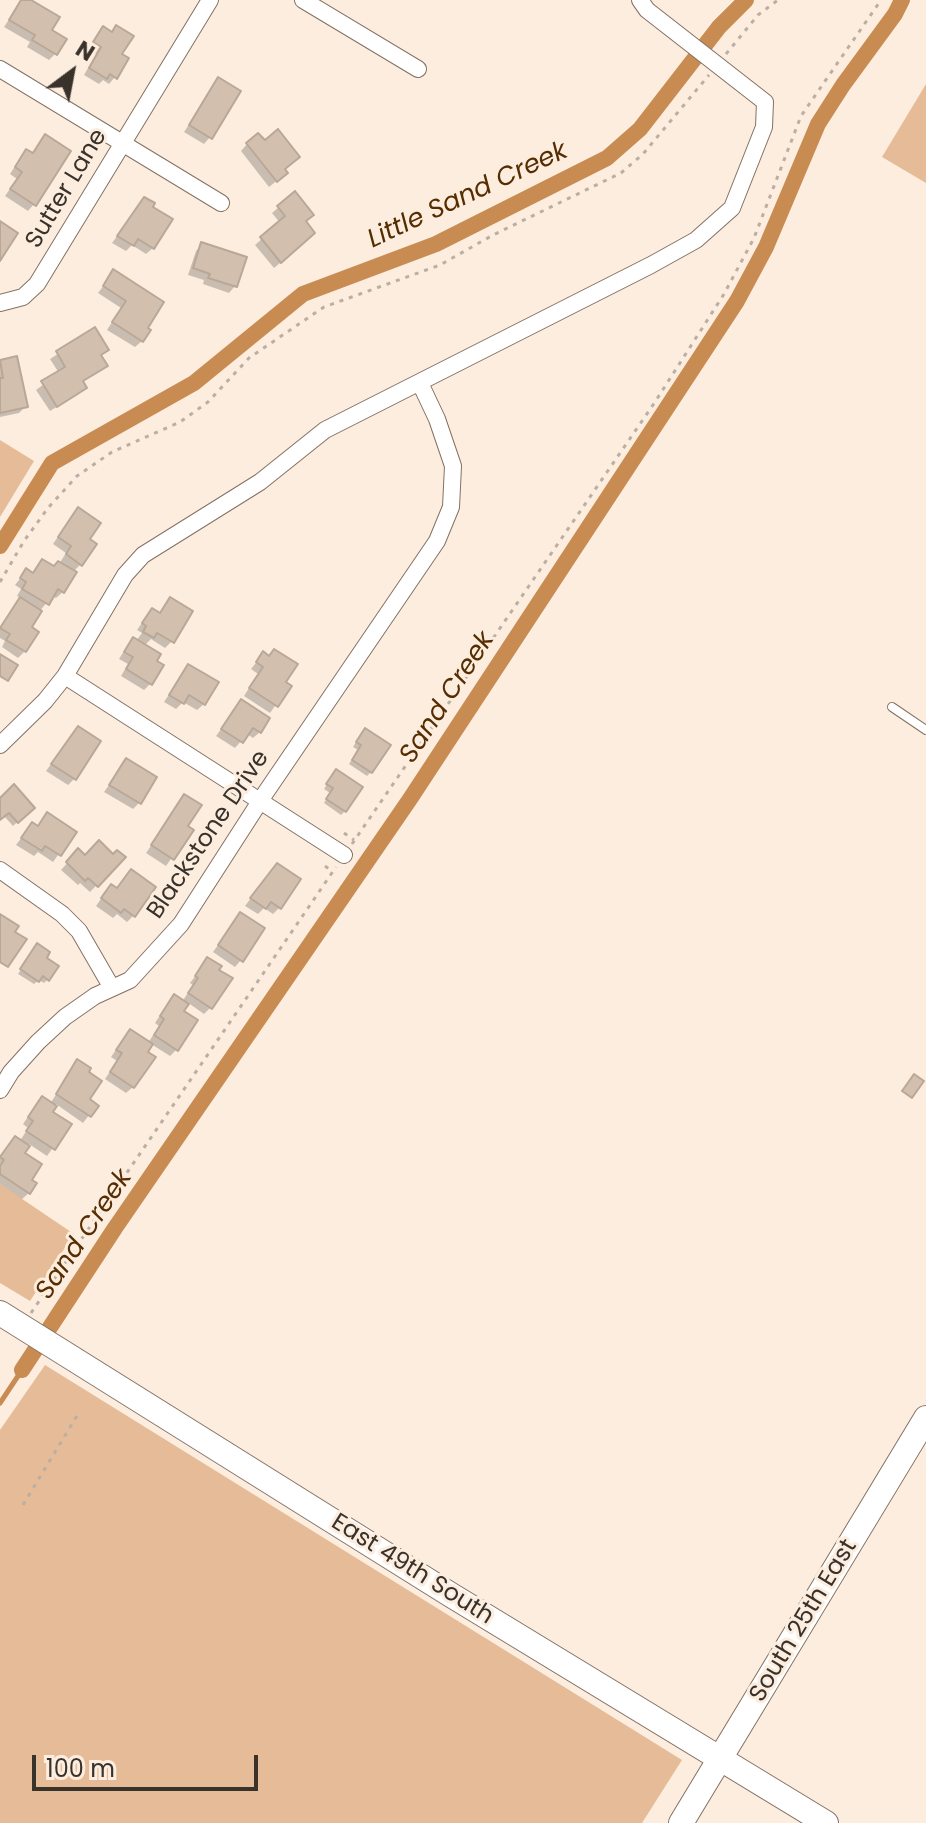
<!DOCTYPE html>
<html>
<head>
<meta charset="utf-8">
<style>
	body { margin:0 }
	#map { position:relative; width:926px; height:1823px; overflow:hidden; background:#fceddf; font-family:Poppins,sans-serif }
	canvas { display:block }
	.north { position:absolute; left:32px; top:32px; width:80px; height:80px; -webkit-text-stroke:6px #fceddf; paint-order:stroke; rotate:32deg; font-size:22px; font-weight:700; line-height:32px; text-align:center; color:#39322b }
	.north::after { content:''; display:block; margin:auto; width:28px; height:36px; background:#39322b; clip-path:polygon(50% 0,100% 100%,50% 72%,0 100%) }
	.scale { position:absolute; left:32px; top:1755px; width:226px; height:36px; box-sizing:border-box; border:4px solid #39322b; border-top:0; padding-left:10px; font-size:24px; line-height:28px; white-space:nowrap; color:#39322b; -webkit-text-stroke:6px #fceddf; paint-order:stroke }
</style>
</head>
<body>
<div id="map">
<canvas width="926" height="1823"></canvas>
<div class="north">N</div>
<div class="scale">100 m</div>
</div>
<script>
const context = document.querySelector('canvas').getContext('2d');
context.lineJoin = 'round';
function fill(path, color) { context.fillStyle = color; context.fill(path, 'evenodd'); }
const poly = rows => new Path2D(rows.map(r => 'M' + r).join(''));
function strokePath(path, color, width, dash) { context.strokeStyle = color; context.lineWidth = width; context.lineCap = dash ? 'butt' : 'round'; context.setLineDash(dash || []); context.stroke(path); }
function drawText(font, color, halo, rows, align = 'center') {
  context.font = font + ' Poppins,sans-serif'; context.lineWidth = 6; context.setLineDash([]); context.textBaseline = 'middle'; context.strokeStyle = halo; context.fillStyle = color; for (const [text, x, y, turn = 0] of rows) {
    context.save(); context.translate(x, y); context.rotate((+turn || 0) * Math.PI / 180); context.textAlign = isNaN(turn) ? turn : align; if (halo) context.strokeText(text, 0, 0); context.fillText(text, 0, 0); context.restore();
  }
}
fill(poly([
	[926,84,926,183,882,157],
	[0,440,34,461,0,517],
	[0,1184,74,1234,30,1301,0,1283],
	[45,1365,682,1760,642,1823,0,1823,0,1430]
]), '#e6bc98');
fill(poly([
	[22,0,27,0,50,31,55,54,49,60,27,47,30,42,4,27],
	[103,28,119,55,115,77,109,84,103,80,99,84,84,75,96,54,88,49],
	[218,80,210,137,204,144,184,132],
	[46,136,34,204,28,211,5,196,17,179,10,174,20,158,27,152,31,155],
	[247,144,283,170,279,179,269,187,241,151],
	[144,199,153,248,146,254,132,245,126,251,112,243],
	[279,207,304,222,304,243,274,268,255,245,280,223,272,213],
	[202,244,235,286,229,293,203,284,204,280,188,275,196,251],
	[114,272,145,329,142,341,135,347,107,330,121,308,98,293],
	[95,330,107,350,100,356,106,365,81,382,85,388,78,394,50,411,36,390,59,373,50,359],
	[15,358,26,406,19,413,0,417,0,362],
	[72,516,87,539,81,564,73,572,63,592,56,598,52,596,39,612,29,628,25,651,18,658,2,647,5,641,0,638,0,627,21,598,17,596,21,589,15,585,26,571,32,574,42,561,53,568,59,564,66,553,53,544],
	[170,599,172,641,165,648,151,639,144,646,151,683,144,690,121,676,128,664,119,659,127,646,134,639,136,641,142,633,137,630,146,617,152,610,159,614],
	[263,654,284,683,289,686,270,713,244,696,258,674,251,669],
	[188,666,204,704,197,710,183,702,176,709,164,702],
	[241,702,260,732,253,738,247,734,235,748,216,736],
	[361,734,371,772,367,776,349,764,358,750,353,747],
	[72,735,74,779,68,785,46,771],
	[126,761,139,803,133,809,104,792],
	[332,776,345,811,341,815,324,803,330,793,324,789],
	[185,796,186,827,191,830,166,866,146,853],
	[0,800,33,807,13,826,4,816,0,820],
	[47,815,74,833,53,862,38,852,34,856,16,845,32,824,37,827],
	[78,851,85,858,123,858,90,892,80,883,78,885,61,870],
	[263,882,279,908,273,914,264,908,258,914,245,906],
	[105,893,134,915,127,922,117,914,113,918,96,906],
	[240,915,241,960,235,967,213,952],
	[34,950,44,958,48,979,44,983,39,980,34,984,18,974],
	[208,959,217,970,211,1007,204,1014,187,1002,181,1011,176,1050,170,1056,151,1044,133,1087,126,1093,105,1079,117,1061,111,1057,124,1038,130,1032,148,1043,159,1026,155,1023,168,1003,182,1002,193,985,190,983],
	[77,1061,87,1100,96,1106,83,1123,56,1104,51,1112,69,1125,47,1156,29,1144,22,1154,29,1180,29,1193,22,1199,0,1184,0,1158,15,1138,20,1141,28,1128,23,1124,36,1105,42,1099,50,1104]
]), '#0003');
strokePath(poly([
	[0,1403,22,1370]
]), '#c88c53', 5);
strokePath(poly([
	[0,546,52,463,194,383,303,294,436,244,607,158,640,129,719,27,746,0],
	[22,1370,115,1228,410,799,737,301,766,247,818,124,843,85,895,14,902,0]
]), '#c88c53', 16);
const building = poly([
	[21,0,31,0,60,17,52,30,67,39,57,55,32,40,35,35,9,20,21,0],
	[116,25,134,36,122,54,129,58,117,79,110,74,107,79,89,68,101,47,93,42,103,26,112,32,116,25],
	[218,77,241,91,212,139,189,125,218,77],
	[278,129,300,157,285,169,288,173,277,182,246,143,258,133,265,140,278,129],
	[45,134,71,151,36,206,10,189,22,172,15,167,26,149,33,153,45,134],
	[295,191,314,215,306,221,315,233,281,263,260,237,285,216,277,206,295,191],
	[144,197,155,203,153,207,173,219,154,249,138,239,134,246,117,236,144,197],
	[0,221,18,233,0,261,0,221],
	[201,242,247,257,237,287,208,278,210,274,193,268,201,242],
	[113,269,164,302,148,328,151,330,143,342,112,322,126,301,103,286,113,269],
	[95,327,109,350,101,355,108,366,83,381,87,388,57,407,41,381,65,367,56,351,95,327],
	[17,356,28,407,0,413,0,378,3,378,0,360,17,356],
	[78,507,101,523,90,539,97,544,82,566,66,554,71,546,58,537,78,507],
	[42,559,54,566,58,561,77,572,64,593,58,589,49,605,22,589,26,582,20,578,26,568,33,573,42,559],
	[20,597,42,611,32,627,39,632,26,652,6,640,10,634,0,628,20,597],
	[170,597,193,611,174,643,157,633,154,638,143,632,146,626,142,623,152,608,160,613,170,597],
	[133,637,161,654,157,661,164,665,152,685,126,669,133,657,124,652,133,637],
	[274,649,298,664,286,682,292,686,278,707,249,688,263,667,256,662,263,651,269,656,274,649],
	[0,654,18,665,8,681,0,676,0,654],
	[188,664,219,682,205,705,189,695,184,704,169,695,188,664],
	[241,699,270,718,261,733,253,728,243,743,221,729,241,699],
	[78,726,101,741,76,780,51,764,78,726],
	[365,728,391,745,372,773,352,760,361,745,356,742,365,728],
	[126,758,157,777,141,804,109,785,126,758],
	[336,769,363,787,346,812,326,799,333,788,326,784,336,769],
	[14,784,35,808,18,823,9,813,0,820,0,798,14,784],
	[184,794,202,805,188,826,194,830,174,860,151,845,184,794],
	[47,812,77,832,61,856,45,846,42,851,21,838,32,822,38,826,47,812],
	[99,840,113,854,117,850,126,857,98,887,88,878,85,881,66,862,78,848,85,855,99,840],
	[277,863,301,879,281,909,271,902,266,909,250,898,277,863],
	[131,869,156,887,135,917,124,909,121,913,101,898,111,884,117,888,131,869],
	[240,912,265,928,243,962,218,945,240,912],
	[0,914,19,926,15,932,27,939,8,967,0,962,0,914],
	[37,943,50,952,47,958,59,966,49,981,43,976,39,982,20,969,37,943],
	[207,957,222,966,219,970,233,978,212,1009,188,993,198,978,195,976,207,957],
	[174,994,189,1004,184,1011,198,1020,178,1051,154,1035,164,1019,160,1016,174,994],
	[130,1029,153,1044,148,1052,156,1057,134,1088,110,1072,122,1053,116,1050,130,1029],
	[77,1059,91,1068,89,1072,102,1081,90,1099,99,1106,91,1117,56,1094,77,1059],
	[914,1074,924,1081,912,1098,902,1091,914,1074],
	[42,1096,57,1106,53,1112,72,1124,55,1150,26,1131,33,1121,28,1117,42,1096],
	[15,1136,30,1146,25,1153,42,1164,32,1180,37,1183,30,1194,0,1174,0,1166,4,1160,0,1157,15,1136]
]);
fill(building, '#d2bfae');
strokePath(building, '#b9a797', 2);
const lane = poly([
	[892,707,926,730]
]);
const street = poly([
	[303,0,418,69],
	[0,69,221,203],
	[0,303,23,297,37,284,210,0],
	[65,676,344,855],
	[0,745,45,701,65,676,125,575,143,555,260,482,325,430,651,265,696,240,732,208,764,127,765,102,647,10,640,0],
	[0,870,62,914,79,931,112,988],
	[0,1090,11,1072,38,1042,65,1017,95,996,130,980,181,924,266,792,437,541,451,507,453,466,437,419,420,383]
]);
const secondary = poly([
	[0,1313,451,1595,826,1823],
	[681,1823,926,1418]
]);
strokePath(lane, '#837263', 10);
strokePath(street, '#837263', 18);
strokePath(secondary, '#837263', 26);
strokePath(poly([
	[726,54,758,15,778,0],
	[0,582,24,541,48,508,77,476,112,452,180,422,208,402,249,358,324,307,440,265,493,235,621,173,643,154,709,75],
	[344,833,354,840],
	[352,844,655,402,724,294,754,238,801,116,881,0],
	[325,866,333,872],
	[31,1313,336,867],
	[23,1505,78,1414]
]), '#bbafa3', 3, [4, 6]);
strokePath(lane, '#fff', 8);
strokePath(street, '#fff', 16);
strokePath(secondary, '#fff', 24);
drawText('24px', '#39322b', '#fceddf', [
	["Sutter Lane",67,189,-59],
	["Blackstone Drive",209,835,-56],
	["East 49th South",412,1570,32],
	["South 25th East",804,1621,-59]
]);
drawText('italic 26px', '#552d00', '#fceddf', [
	["Little Sand Creek",468,196,-25],
	["Sand Creek",448,698,-57],
	["Sand Creek",85,1235,-56]
]);
</script>
</body>
</html>
